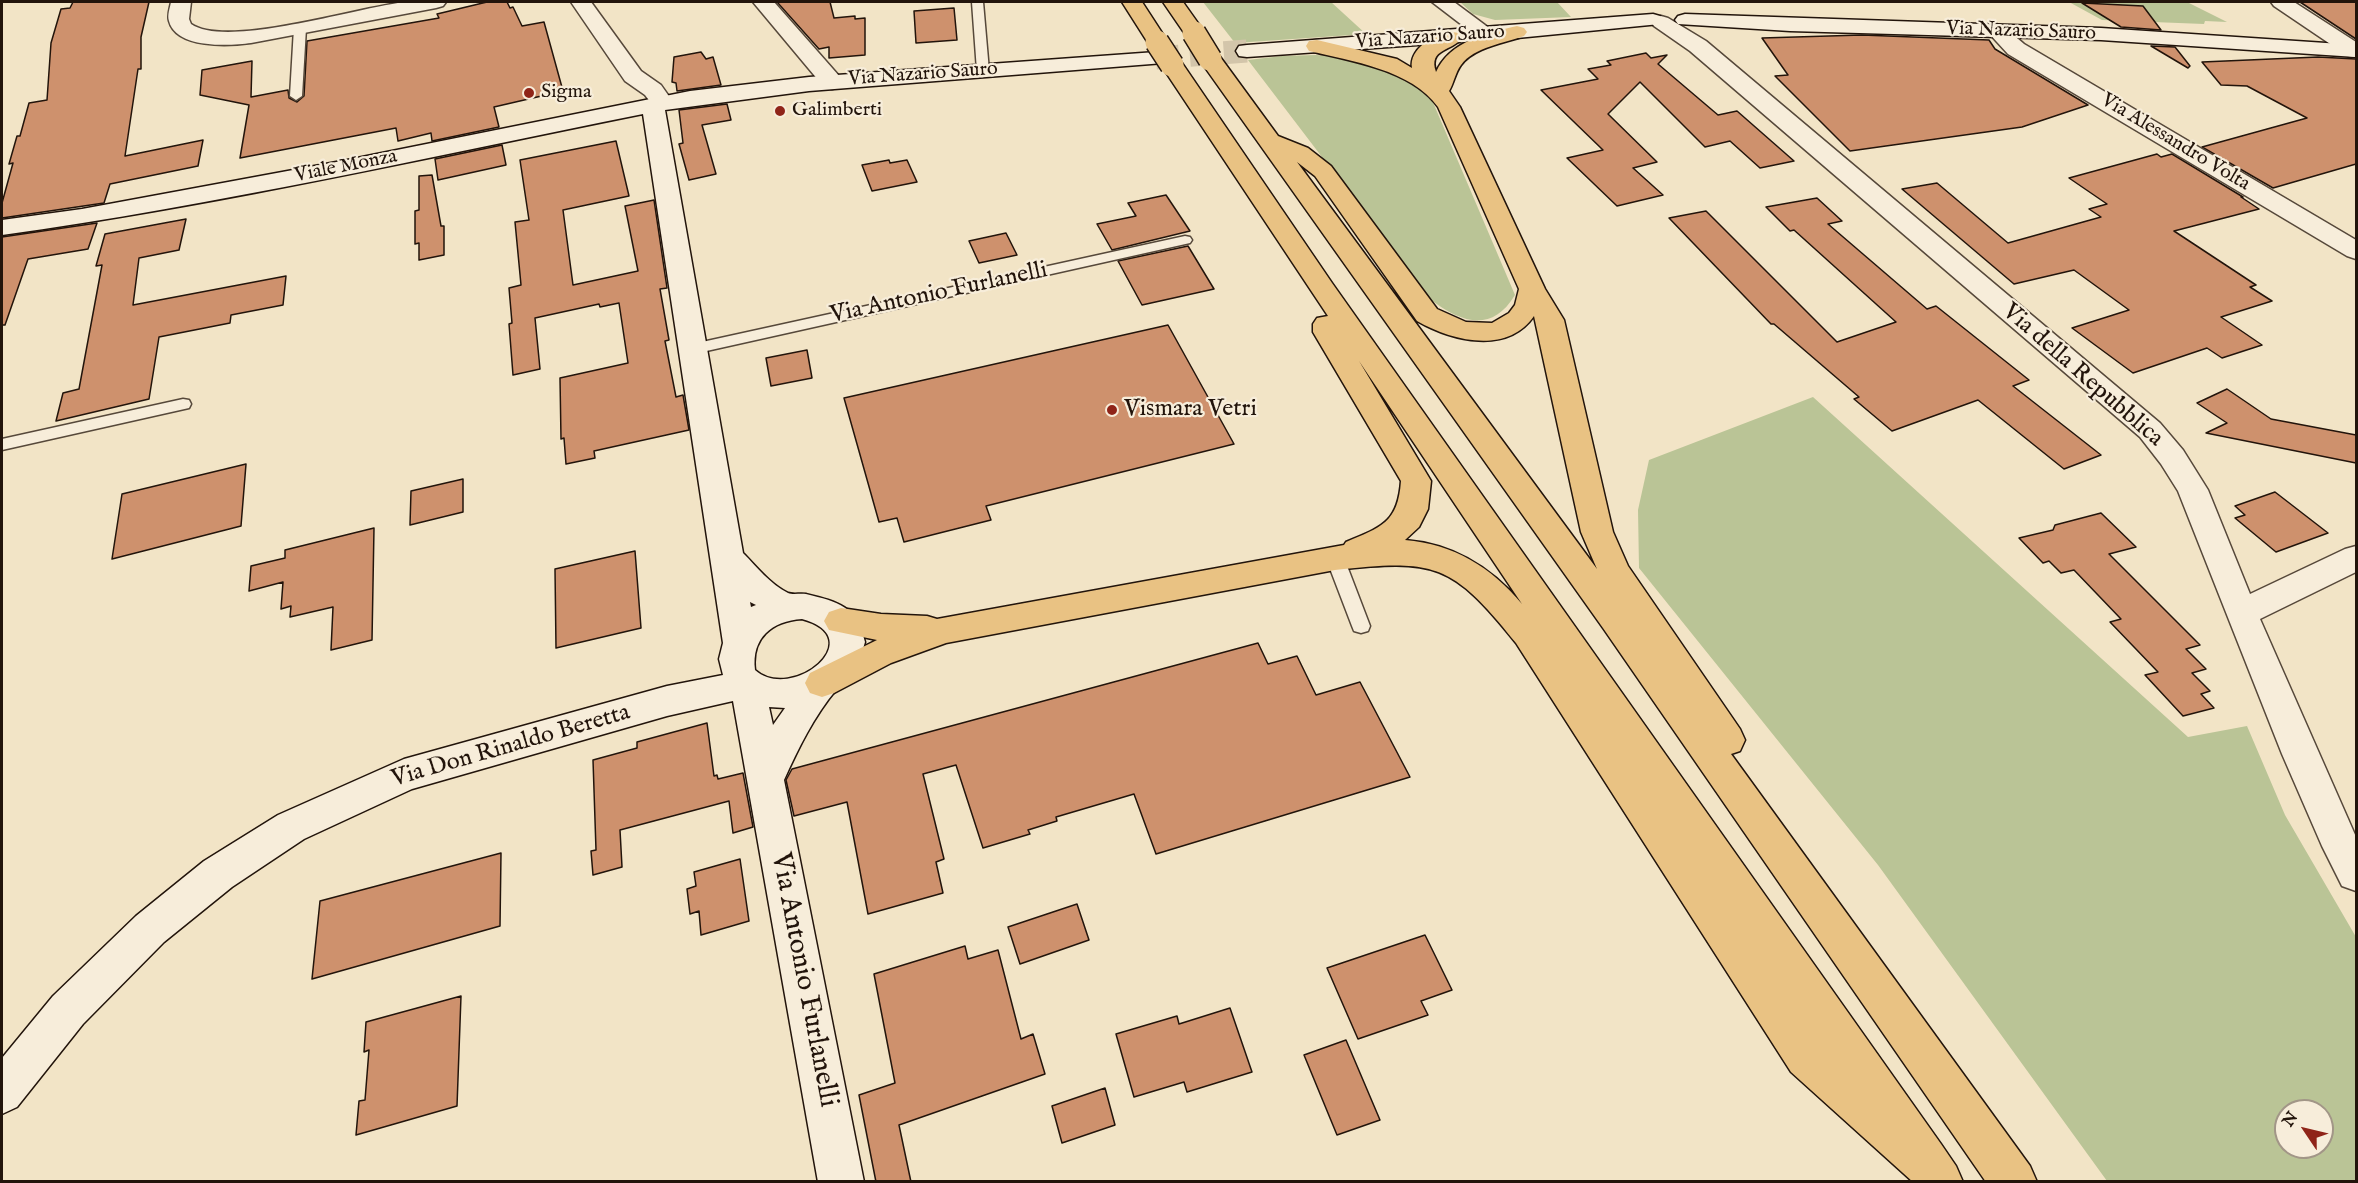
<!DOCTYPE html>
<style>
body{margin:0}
#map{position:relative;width:2358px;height:1183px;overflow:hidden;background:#f2e4c6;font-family:"IM FELL English",serif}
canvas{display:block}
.frame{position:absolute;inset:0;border:3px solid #22140b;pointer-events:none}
.north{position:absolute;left:2274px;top:1099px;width:60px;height:60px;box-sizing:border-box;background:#f7edda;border:2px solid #a29687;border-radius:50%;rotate:305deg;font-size:16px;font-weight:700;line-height:24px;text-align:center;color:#22140b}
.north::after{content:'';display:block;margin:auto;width:21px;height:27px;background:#8f2418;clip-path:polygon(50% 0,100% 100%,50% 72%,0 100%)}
</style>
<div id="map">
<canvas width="2358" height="1183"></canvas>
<div class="frame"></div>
<div class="north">N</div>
</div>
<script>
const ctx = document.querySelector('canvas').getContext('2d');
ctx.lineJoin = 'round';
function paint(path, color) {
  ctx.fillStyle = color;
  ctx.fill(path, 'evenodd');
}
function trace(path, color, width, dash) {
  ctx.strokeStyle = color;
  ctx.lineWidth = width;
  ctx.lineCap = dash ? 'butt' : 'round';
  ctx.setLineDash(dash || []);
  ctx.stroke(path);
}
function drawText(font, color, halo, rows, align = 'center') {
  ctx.font = font + ' "IM FELL English",serif';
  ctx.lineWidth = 4.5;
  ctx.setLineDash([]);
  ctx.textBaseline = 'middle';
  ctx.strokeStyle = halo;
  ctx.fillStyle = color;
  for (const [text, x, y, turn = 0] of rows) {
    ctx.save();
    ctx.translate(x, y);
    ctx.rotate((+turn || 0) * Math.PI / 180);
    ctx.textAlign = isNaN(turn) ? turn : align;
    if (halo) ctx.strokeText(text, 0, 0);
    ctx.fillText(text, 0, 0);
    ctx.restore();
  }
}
const green = new Path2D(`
 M1203,2h128l35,32 -131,9z
 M1460,2h97l14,15 -76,3 -22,-6z
 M2069,2h118l40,20 -22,-1 -1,3 -102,-4z
 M1316,55c44,4 82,14 116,45l83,195c-23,38 -53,28 -84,5l-183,-240 34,-4z
 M1813,397l375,340 59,-11 38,89 71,122v244h-249l-229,-316 -239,-297 -1,-58 11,-50zM2286,1111h36v36h-36z`);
const building = new Path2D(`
 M73,2h76l-8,35v32h-3l-13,87 78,-16 -5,26 -88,18 -6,19 -102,15v-15l11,-40 -4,1 8,-28h3l9,-33 18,-3 4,-57 10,-34 9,-1z
 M487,2h20l3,6 3,-1 9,19 22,-4 19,69 -69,16 5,20 -67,14 -1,-8 -33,8 -2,-13 -156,30 9,-53 -49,-10 2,-25 50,-9 -1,36 37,-7 1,8 8,4 7,-6 3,-55 132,-23 -2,-4z
 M777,2h53l4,16 21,-2v3l10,-1v37l-36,3v-11l-10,2z
 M2300,2h56v37z
 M2082,3l61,3 18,24 -40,-3z
 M954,8l3,32 -41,3 -2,-32z
 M1862,35l127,5 6,9 93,56 -66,22 -172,24 -75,-75 13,-1 -26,-37z
 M2151,46l24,1 15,19 -2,2z
 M701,52l5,7 7,-2 8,28 -44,6 -1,-8 -4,-1 2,-25z
 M1646,53l5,5 16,-3 -9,9 60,51 19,-4 57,50 -34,7 -30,-27 -25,6 -65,-65 -32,32 49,48 -24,6 30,27 -46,11 -50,-48 36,-8 -62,-60 57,-11 -10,-10 23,-4 -4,-4z
 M2318,57l38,2v105l-83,24 -71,-41 105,-29 -60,-32 -26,-1 -19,-23z
 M727,104l4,16 -29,5 14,49 -27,6 -10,-36 4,-1 -4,-33z
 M616,141l13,55 -66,14 10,75 65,-14 -13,-65 29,-6 13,88 -7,1 9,51 -4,1 11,56 7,-2 6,35 -95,21 1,7 -29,6 -2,-26 -3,1 -1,-61 68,-15 -9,-60 -19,4 -1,-3 -64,14 5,51 -27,6 -4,-51 3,-1 -3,-35 12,-3 -6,-63 14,-2 -9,-60z
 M502,145l4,20 -68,15 -3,-21z
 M2157,154l4,3 11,-3 71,43h-2l18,12 -85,22 82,54 -6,2 22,14 -51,16 41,28 -40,13 -15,-10 -74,25 -61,-45 57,-18 -55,-40 -60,14 -112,-95 35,-6 71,60 93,-26 -12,-8 18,-5 -38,-26z
 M889,160l1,3 17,-3 10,22 -45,9 -10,-26z
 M432,175l9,51h3v29l-25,5v-17l-4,1v-33l4,-1v-34z
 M1166,195l24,36 -78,19 -15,-26 39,-8 -8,-13z
 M1817,198l25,23 -14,3 99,85 9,-3 93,74 -16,6 88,69 -37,14 -86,-69 -86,31 -38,-32 5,-2 -85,-73h-3l-102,-106 37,-7 131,131 59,-20 -102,-92 -4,1 -24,-24z
 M186,219l-7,31 -40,8 -6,47 153,-29 -3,29 -52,10 -1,8 -71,14 -10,62 -93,22 7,-28 16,-4 23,-124 -6,1 9,-32z
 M97,223l-9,26 -60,10 -23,66h-3v-88z
 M1006,233l11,22 -38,8 -10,-22z
 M1188,246l26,43 -72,16 -24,-44z
 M1168,325l66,119 -248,62 5,14 -87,22 -7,-24 -18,4 -35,-124z
 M807,350l5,28 -41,8 -5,-28z
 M2227,389l44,30 85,16v28l-150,-30 21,-10 -30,-20z
 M246,464l-5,62 -129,33 10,-65z
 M463,479v33l-53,13 1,-34z
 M2275,492l53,41 -52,19 -41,-34 10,-3 -10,-9z
 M2101,513l35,34 -27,7 91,91 -14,4 20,20 -14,4 18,18 -9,3 13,14 -31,8 -38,-41 13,-3 -48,-50 11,-3 -47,-49 -13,3 -12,-12 -6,2 -24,-25 34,-8 2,-5z
 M374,528l-2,112 -41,10 2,-43 -43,10 1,-11 -10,3 2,-27 -34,9 2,-25 34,-8v-8z
 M635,551l6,77 -85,20 -1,-79z
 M1258,643l10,21 29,-8 19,39 44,-13 50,95 -254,77 -22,-60 -78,23 1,4 -29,9 2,4 -47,14 -27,-83 -33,9 21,85 -8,3 7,31 -75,21 -21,-112 -53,14 -8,-36 6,-11z
 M707,723l7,53 3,-1 1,4 25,-6 10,54 -20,6 -4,-32 -109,29 2,37 -29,8 -2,-24 5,-1 -3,-90 44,-12v-6z
 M501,853l-1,73 -188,53 8,-78z
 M740,859l9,62 -48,14 -2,-24 -9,3 -3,-25 9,-3 -2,-14z
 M1077,904l12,36 -69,24 -12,-37z
 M1425,935l27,55 -31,11 7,14 -70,24 -31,-71z
 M965,946l3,13 30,-9 23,89 12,-5 12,40 -146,51 12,57h-35l-17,-87 36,-12 -21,-109z
 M461,996l-4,110 -101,29 3,-34 6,-1 4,-50 -5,2 2,-30z
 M1230,1008l22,64 -65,20 -3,-10 -50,15 -18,-63 61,-18 2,8z
 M1346,1040l34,80 -43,15 -33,-80z
 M1105,1088l10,37 -53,18 -10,-37z`);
const secondaryTunnel = new Path2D(`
 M1156,58l91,-7`);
const lane = new Path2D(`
 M972,2h11l6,69 -6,4 -6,-4z
 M300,25l6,3 -4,68 -6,4 -6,-4 4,-68z
 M1185,236l5,1 2,3 -2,3 -497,111 -8,-5 8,-5z
 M183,399l6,1 2,4 -2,4 -187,42v-11z
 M1335,551l6,2 3,5 26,68 -2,5 -7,2 -7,-2 -2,-5 -26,-68 3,-5z`);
const street = new Path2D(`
 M171,2h20l-2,17 2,5c36,25 168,-17 214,-22 13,-2 29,-1 41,0l-3,4 -7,2 -185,35c-22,3 -75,6 -82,-22 -2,-6 1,-13 2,-19z
 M571,2h20l50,69 20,14 12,17 -3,5 -8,2 -8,-2 -9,-12 -20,-14z
 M753,2h21l66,75 3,5 -3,5 -8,2 -8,-2z
 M1432,2h22l43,32 -4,4 -7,2 -7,-2z
 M2271,2h23l62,40v15l-8,-1 -74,-50z
 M1661,16l7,2 38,23 454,382 23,27 25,40 42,104 95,-45 11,-3v26l-96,47 96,218v54l-14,-5 -20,-40 -40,-92 -104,-263 -17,-27 -21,-27 -450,-386 -36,-25 -3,-4 3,-4z
 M1996,24l7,2 21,18 332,196v19l-9,-3 -339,-202 -22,-24 3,-4z`);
const secondary = new Path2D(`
 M1653,14l7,2 3,4 -3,4 -143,14 -270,19 -8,-1 -3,-5 3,-5 8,-1z
 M1685,14l416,14 255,17v12l-255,-17 -311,-9 -112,-7 -3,-4 3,-4z
 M1156,52l8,1 3,5 -3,5 -355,28 -144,19 78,443c14,14 27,31 45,40 5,2 12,0 18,1 33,8 50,12 59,48 -7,26 -13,29 -29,48 -22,26 -38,59 -52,90l80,402h-46l-85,-481 -66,15 -255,73 -108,50 -72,48 -68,55 -81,82 -66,83 -15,7v-56l51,-62 83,-80 68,-55 74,-46 126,-56 263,-73 56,-11 -4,-16 4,-16 -80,-529c-213,43 -426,91 -641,121v-15l80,-11 265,-49 343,-69 119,-14zM750,602l6,3 -5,2zM802,619c70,19 -10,84 -47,51 -4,-32 17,-49 47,-51zM769,707l16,1 -12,17z`);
const highway = new Path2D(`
 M1122,2h20l26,40 -4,4 -7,2 -7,-2z
 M1163,2h20l22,31 -4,4 -7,2 -7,-2z
 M1517,26l7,2 3,4 -3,4c-19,7 -50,11 -63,29 -6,8 -7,18 -12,26l11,16 85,182 19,31 49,212 15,34 112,163 5,11 -5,11 -9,3 299,412 7,16h-51l-383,-554 -404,-569 3,-5 8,-1 8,1 60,82 30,12 23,18 106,143 29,13 26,1 17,-10 6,-8 4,-16 -81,-182c-26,-37 -87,-46 -129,-56l-3,-5 3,-5 8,-1 80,19 15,9c-4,-21 30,-40 47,-35l4,4c-11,15 -35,11 -27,35 14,-31 51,-39 81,-46zM1297,162l18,14 102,145c35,20 90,34 117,-5l47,216 16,37z
 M1172,58l8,2 152,223 609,861 15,22 7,16h-50l-122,-110 -275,-429c-64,-80 -81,-84 -181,-73l-389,73 -55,20 -57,30 -12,4 -12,-4 -5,-10 5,-10 67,-33 -48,-10 -5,-9 5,-9 12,-4 40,6 46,2 10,3 407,-74 2,-3c35,-15 52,-19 55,-61l-88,-149v-8l4,-6 11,-2 -167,-251 3,-5zM1359,361l163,243c-31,-37 -68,-60 -117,-64l14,-13 9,-18 3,-28z`);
const highwayBridge = new Path2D(`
 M1194,33l16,26
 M1157,42l15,23`);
const markers = [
 [529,93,6,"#8f2418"],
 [780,111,6,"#8f2418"],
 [1112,410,6,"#8f2418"]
];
const farStreetnames = [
 ["Via Nazario Sauro",2021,32,2],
 ["Via Nazario Sauro",1430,38,-4],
 ["Via Nazario Sauro",923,75,-4],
 ["Via Alessandro Volta",2175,143,31],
 ["Viale Monza",346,167,-11]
];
const farPoinames = [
 ["Sigma",541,93],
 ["Galimberti",792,111]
];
const streetNames = [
 ["Via Antonio Furlanelli",939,294,-12],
 ["Via della Repubblica",2082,376,41],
 ["Via Don Rinaldo Beretta",511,747,-16]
];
const poiNames = [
 ["Vismara Vetri",1124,410]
];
const nearStreetnames = [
 ["Via Antonio Furlanelli",803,980,79]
];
paint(green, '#bac496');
paint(building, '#ce916d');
trace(building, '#22140b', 1.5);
trace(secondaryTunnel, '#d3c5aa', 23, [23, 11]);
trace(lane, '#56483a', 3);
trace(street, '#56483a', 3);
trace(secondary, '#22140b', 3);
trace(highway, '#22140b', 3);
paint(lane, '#f7edda');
paint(street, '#f7edda');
paint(secondary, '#f7edda');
paint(highway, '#e9c283');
trace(highwayBridge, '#22140b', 26, []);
trace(highwayBridge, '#e9c283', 23);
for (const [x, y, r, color] of markers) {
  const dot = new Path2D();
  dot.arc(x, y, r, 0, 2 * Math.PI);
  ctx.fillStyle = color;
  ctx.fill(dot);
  trace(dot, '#f7edda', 2);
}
drawText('20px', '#22140b', '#f7edda', farStreetnames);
drawText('20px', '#22140b', '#f7edda', farPoinames, 'left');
drawText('24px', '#22140b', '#f7edda', streetNames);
drawText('24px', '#22140b', '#f7edda', poiNames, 'left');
drawText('28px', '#22140b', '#f7edda', nearStreetnames);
</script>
